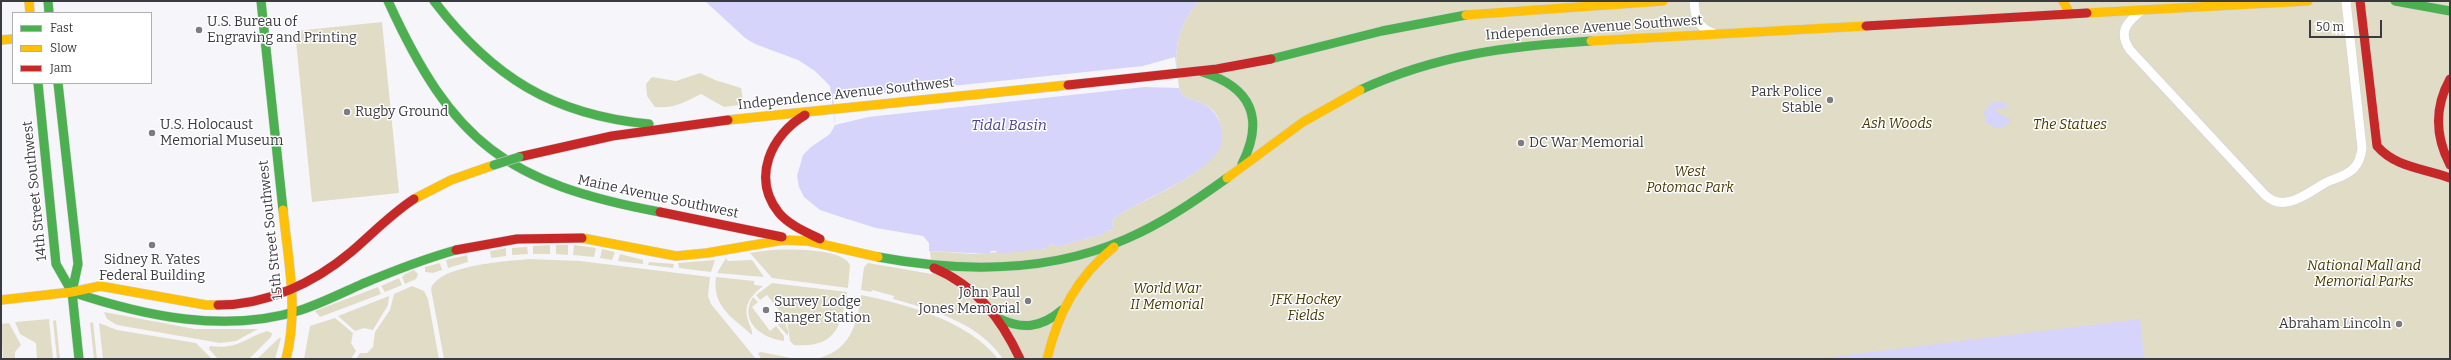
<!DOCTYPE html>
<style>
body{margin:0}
#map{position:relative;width:2451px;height:360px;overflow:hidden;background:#f6f6fa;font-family:Bitter,serif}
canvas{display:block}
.frame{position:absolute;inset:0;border:2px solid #3a3a41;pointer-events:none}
.legend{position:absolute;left:12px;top:12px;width:140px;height:72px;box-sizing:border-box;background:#fff;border:1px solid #b0b0b3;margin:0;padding:5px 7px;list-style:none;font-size:12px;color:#3a3a41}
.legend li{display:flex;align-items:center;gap:8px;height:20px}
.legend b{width:20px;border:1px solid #b0b0b3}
.scale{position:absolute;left:2309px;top:20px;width:73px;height:18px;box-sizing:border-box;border:2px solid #3a3a41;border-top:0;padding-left:5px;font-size:12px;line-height:14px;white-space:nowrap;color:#3a3a41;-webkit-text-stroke:3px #fff;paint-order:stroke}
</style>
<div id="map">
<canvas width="2451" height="360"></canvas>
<div class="frame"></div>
<ul class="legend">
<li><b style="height:5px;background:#4caf50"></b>Fast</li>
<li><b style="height:5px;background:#ffc107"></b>Slow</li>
<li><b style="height:5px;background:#c62828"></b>Jam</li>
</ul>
<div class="scale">50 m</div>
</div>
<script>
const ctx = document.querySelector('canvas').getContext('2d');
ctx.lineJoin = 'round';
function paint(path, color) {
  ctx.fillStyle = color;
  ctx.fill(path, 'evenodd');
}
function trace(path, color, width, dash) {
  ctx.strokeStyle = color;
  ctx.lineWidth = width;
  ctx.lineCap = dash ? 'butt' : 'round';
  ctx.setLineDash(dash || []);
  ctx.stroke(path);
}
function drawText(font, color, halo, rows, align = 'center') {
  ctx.font = font + ' Bitter,serif';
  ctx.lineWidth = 3;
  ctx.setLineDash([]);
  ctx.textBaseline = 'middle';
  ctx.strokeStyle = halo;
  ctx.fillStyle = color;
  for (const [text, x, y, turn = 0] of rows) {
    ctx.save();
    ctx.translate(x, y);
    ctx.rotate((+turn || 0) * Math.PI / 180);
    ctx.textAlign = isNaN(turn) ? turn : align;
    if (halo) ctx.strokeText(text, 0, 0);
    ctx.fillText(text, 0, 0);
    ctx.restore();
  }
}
const green = new Path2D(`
 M1199,1h1251v358h-1447c-24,-36 -70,-49 -110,-60l1,-3 -22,-6 -1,2 -10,-2 3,-23 4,-4 64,11 -2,-23 44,3 73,-6 1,-2 7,-2 1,3 47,-13 1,-3 10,-1 -2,-7c4,-17 98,-41 108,-81 4,-16 -1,-30 -16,-38 -7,-4 -17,-4 -22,-10 -5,-6 -4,-14 -5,-21 -3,-28 3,-51 22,-72z
 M382,22l17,171 -87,9 -17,-171z
 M700,73l15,7 26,8 2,12 -4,5 -15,2 -23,-13c-16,8 -27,15 -46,13l-8,-11 -1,-12 6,-7 24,4z
 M550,245v9h-17v-8z
 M556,245h12v10l-12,-1z
 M574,245l22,3 -2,9 -21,-2z
 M527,247l1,7 -16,1v-7z
 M506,248v8l-15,2 -1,-7z
 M602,249l13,3 -3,8 -12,-2z
 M771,250c17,-1 71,-2 79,15l-2,23 -76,-10 -22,-25z
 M620,254l23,6v4l-25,-3z
 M467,255l1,7 -20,6 -2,-8z
 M726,258l2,3 24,-1 12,17 -47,-4z
 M529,259l51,2 130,16 -2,19 3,8 45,55h-312l-13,-70c7,-24 77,-28 98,-30z
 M715,260l-4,12 -32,-4 -1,-5z
 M649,262l25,2 -1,4 -25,-3z
 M440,263l2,7 -9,3 -8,-1v-5z
 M414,270l4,4 -2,5 -11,5 -3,-7 3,-3z
 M716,277l38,4v4l9,1c-11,9 -20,18 -15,34 1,5 5,10 4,15 -20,-18 -40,-28 -36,-58z
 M399,278l3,7 -17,7 -4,-6z
 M772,283l75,9c-6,36 -12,56 -53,53l-4,-4 -3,-20 -20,-26 -7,5 -4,-5z
 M412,286l12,5 4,8 11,60h-83l4,-6h7l6,-6 2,-15 15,-22 4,-16z
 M378,287l3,7 -61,23 -5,-6z
 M861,295c45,9 108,26 137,64h-184c35,-6 43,-33 47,-64z
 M389,296l-1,9 -15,25 -9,-2 -9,3 -17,-15z
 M753,297l5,5 -6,5 18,24 6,-5 8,10v5c-22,-3 -46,-19 -31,-44z
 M104,312l91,17h63l-22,12 -16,2 -103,-18 -10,-6z
 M335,318l18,15 -2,10 5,8 -5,8h-47l6,-33z
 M49,319l4,40h-16l-1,-16 -16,-9 -5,-12z
 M56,320l4,39h-3l-4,-38z
 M784,320l4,11v5l-10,-11z
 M93,322l4,37h-3l-4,-36z
 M9,323l12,22 -6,7v7h-12l-2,-35z
 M99,323l18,7 79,13 16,16h-109z
 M267,331l5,2 -1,4 -22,22h-31l-9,-10 1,-3c27,4 35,-8 57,-15z
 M279,338h2l-6,21h-18z
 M761,352l35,7h-35l-3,-6z`);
const water = new Path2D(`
 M705,1h494c-19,21 -25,44 -22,72 1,7 0,15 5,21 5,6 15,6 22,10 13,7 21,24 18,38 -9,37 -107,65 -110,81l2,7 -9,1 -1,3 -48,13 -2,-3 -6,2v2l-50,6 -2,-3h-5l-2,3 -60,-3v-8l-6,-7 -47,-8 -32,-10 -24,-8 -16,-13 -5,-10 -2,-11 6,-21 8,-8 19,-13 5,-9 -5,-39 -15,-15 -17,-11 -43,-16 -10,-6z
 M2000,101l10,6 -17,3 18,10 -7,7 -8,1 -10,-5 -2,-11 7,-9z
 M2140,319l4,40h-330z`);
const pier = new Path2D(`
 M1175,57l4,31 -34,-1 -277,30 -33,8 -2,-31 33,1 277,-29z`);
const street = new Path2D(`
 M1694,1c1,16 3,26 19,32
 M2141,11c-15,12 -23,21 -11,39l135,145c20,19 43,-3 62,-13 9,-4 20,-6 27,-14 5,-5 7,-12 8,-20l-16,-147`);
const fast = new Path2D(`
 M48,1l1,12
 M261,1l22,209
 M388,1c65,143 119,182 272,211
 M434,1c58,76 119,114 215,123
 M2395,1l55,10
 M1271,59l111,-28 84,-16
 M1202,72c49,15 63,46 40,92
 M38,83l18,181 16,28
 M58,83l20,181 -6,28 7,67
 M1360,90c76,-35 148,-44 231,-49
 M878,257c81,15 171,16 248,-18 37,-16 69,-38 101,-61
 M72,292c72,24 154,42 229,18 21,-7 41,-17 61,-26 31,-13 62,-25 94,-34
 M998,318c24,12 43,10 64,-8`);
const slow = new Path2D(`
 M29,1l1,12
 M2063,1l7,13
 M2087,13l221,-12
 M1466,15l197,-14
 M1,40l12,-1
 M1591,41l275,-15
 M728,120l340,-35
 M1227,178l76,-56 57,-32
 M414,199l37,-19 43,-15
 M283,210c5,49 16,100 3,149
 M582,238l94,18 31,-3 76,-13 25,1 70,16
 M1,300l71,-8 28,-6 106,19h12
 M1047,359c11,-46 30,-82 67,-112`);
const jam = new Path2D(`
 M2360,1l17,145c19,22 47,22 73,32
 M1866,26l221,-13
 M2450,79c-16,29 -15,57 0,86
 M1068,85l149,-16 54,-10
 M805,115c-34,20 -54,63 -26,98 10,12 27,19 41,26
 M519,157l93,-21 116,-16
 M660,212l122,25
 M456,250l61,-11 65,-1
 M934,268c42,18 67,50 86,91
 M218,305c49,0 96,-22 133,-53 21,-18 40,-38 63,-53`);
const fastBridge = new Path2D(`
 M494,165l25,-8`);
const markers = [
 [199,30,4,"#7c7c82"],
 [1830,100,4,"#7c7c82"],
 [347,112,4,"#7c7c82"],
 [152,133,4,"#7c7c82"],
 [1521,143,4,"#7c7c82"],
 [152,245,4,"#7c7c82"],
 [1028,301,4,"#7c7c82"],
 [766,310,4,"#7c7c82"],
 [2399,324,4,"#7c7c82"]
];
const poiNames = [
 ["U.S. Bureau of",207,22],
 ["Engraving and Printing",207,38],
 ["Park Police",1822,92,"right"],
 ["Stable",1822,108,"right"],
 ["Rugby Ground",355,112],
 ["U.S. Holocaust",160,125],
 ["Memorial Museum",160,141],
 ["DC War Memorial",1529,143],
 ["Sidney R. Yates",152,260,"center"],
 ["Federal Building",152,276,"center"],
 ["John Paul",1020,293,"right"],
 ["Jones Memorial",1020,309,"right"],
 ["Survey Lodge",774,302],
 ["Ranger Station",774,318],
 ["Abraham Lincoln",2391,324,"right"]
];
const streetNames = [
 ["Independence Avenue Southwest",1594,28,-4],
 ["Independence Avenue Southwest",846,94,-6],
 ["14th Street Southwest",35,191,-96],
 ["Maine Avenue Southwest",658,197,12],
 ["15th Street Southwest",271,230,-96]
];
const parkNames = [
 ["Ash Woods",1897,124],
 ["The Statues",2070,125],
 ["West",1690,172],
 ["Potomac Park",1690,188],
 ["National Mall and",2364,266],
 ["Memorial Parks",2364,282],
 ["World War",1167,289],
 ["II Memorial",1167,305],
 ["JFK Hockey",1306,300],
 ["Fields",1306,316]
];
const waterNames = [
 ["Tidal Basin",1009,126]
];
paint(green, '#e1dcc6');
paint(water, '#d6d4fa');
paint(pier, '#f6f6fa');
trace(street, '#d1d1d6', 10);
trace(fast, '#d1d1d6', 10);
trace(slow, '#d1d1d6', 10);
trace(jam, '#d1d1d6', 10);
trace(street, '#fefefe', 9);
trace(fast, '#4caf50', 9);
trace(slow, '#ffc107', 9);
trace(jam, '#c62828', 9);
trace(fastBridge, '#d1d1d6', 10, []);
trace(fastBridge, '#4caf50', 9);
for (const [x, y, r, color] of markers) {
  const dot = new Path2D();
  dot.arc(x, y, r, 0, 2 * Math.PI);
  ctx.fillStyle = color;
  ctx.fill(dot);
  trace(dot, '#fff', 1.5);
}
drawText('14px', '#3a3a41', '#fff', poiNames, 'left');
drawText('14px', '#3a3a41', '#fff', streetNames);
drawText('italic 14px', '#443900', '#fff', parkNames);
drawText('italic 15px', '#4f428f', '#fff', waterNames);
</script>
